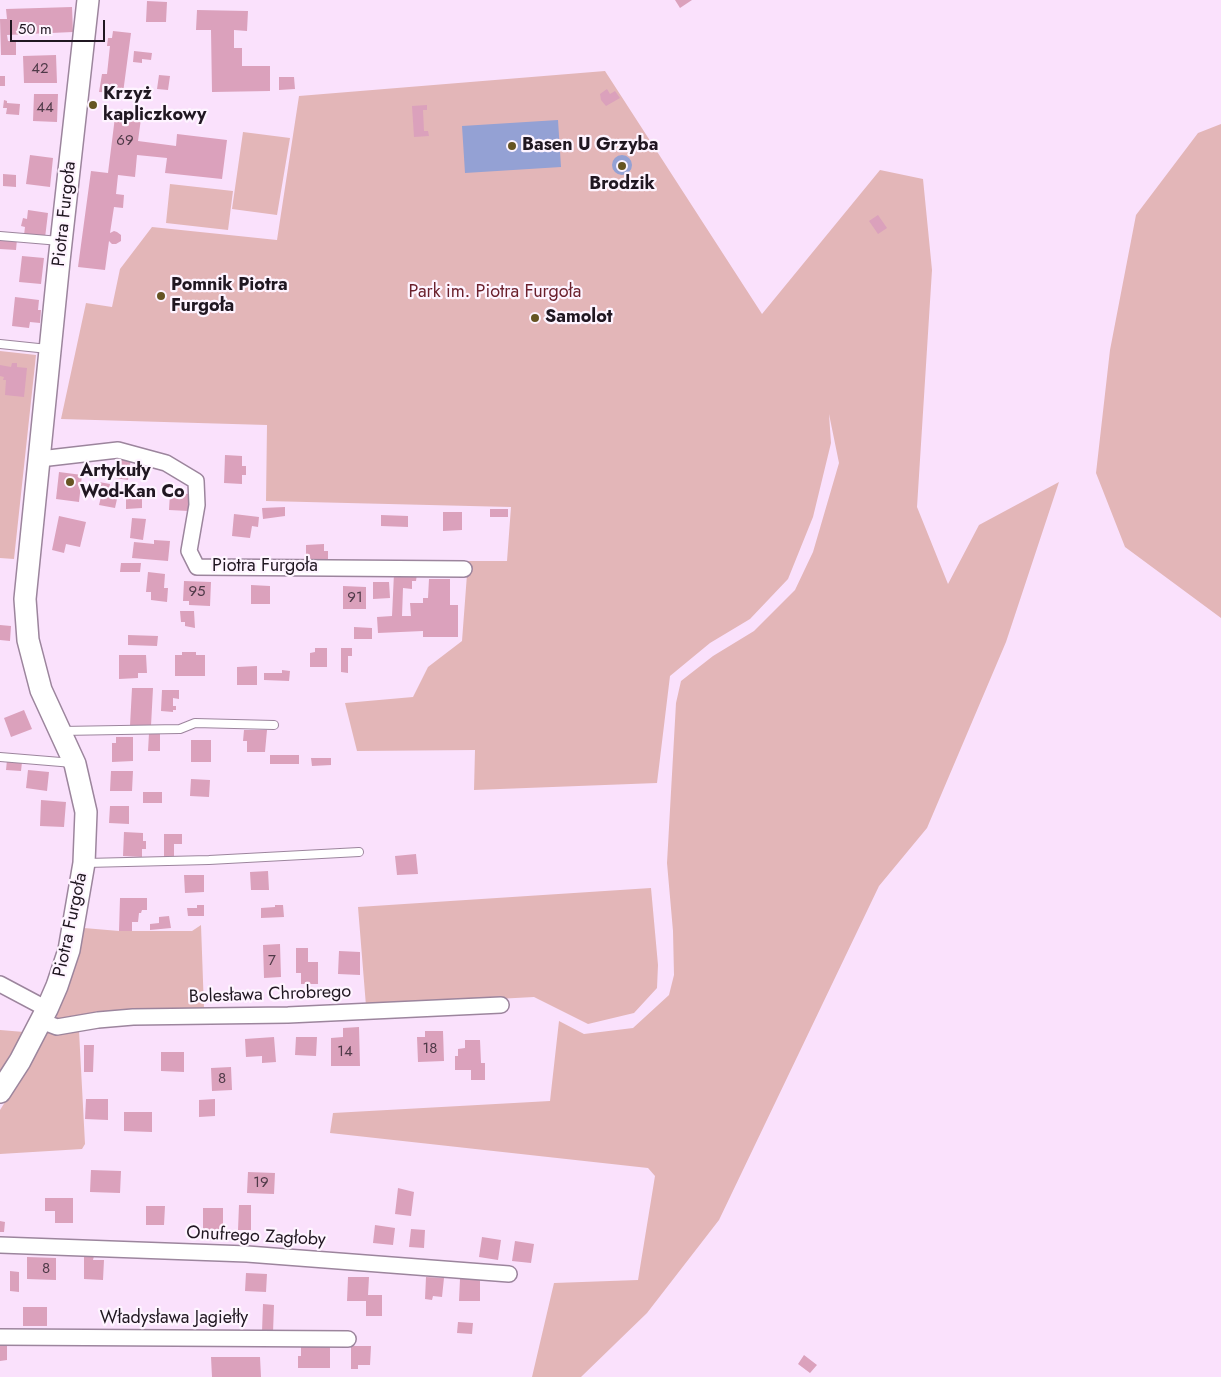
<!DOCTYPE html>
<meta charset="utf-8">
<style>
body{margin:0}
#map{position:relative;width:1221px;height:1377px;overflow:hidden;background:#fae1fc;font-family:Jost,sans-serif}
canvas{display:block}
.scale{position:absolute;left:10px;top:20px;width:95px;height:22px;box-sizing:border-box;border:2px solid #201721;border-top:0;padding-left:6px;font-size:15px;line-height:18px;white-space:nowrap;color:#201721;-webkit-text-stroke:4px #fef4ff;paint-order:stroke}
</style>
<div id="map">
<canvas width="1221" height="1377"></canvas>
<div class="scale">50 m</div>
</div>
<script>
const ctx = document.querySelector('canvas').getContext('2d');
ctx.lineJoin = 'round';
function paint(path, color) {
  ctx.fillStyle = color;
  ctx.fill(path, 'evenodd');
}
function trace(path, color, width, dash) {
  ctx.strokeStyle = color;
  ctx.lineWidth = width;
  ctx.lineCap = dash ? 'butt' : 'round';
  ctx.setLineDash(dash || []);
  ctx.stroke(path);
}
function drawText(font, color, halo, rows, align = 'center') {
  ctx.font = font + ' Jost,sans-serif';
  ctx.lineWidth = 4.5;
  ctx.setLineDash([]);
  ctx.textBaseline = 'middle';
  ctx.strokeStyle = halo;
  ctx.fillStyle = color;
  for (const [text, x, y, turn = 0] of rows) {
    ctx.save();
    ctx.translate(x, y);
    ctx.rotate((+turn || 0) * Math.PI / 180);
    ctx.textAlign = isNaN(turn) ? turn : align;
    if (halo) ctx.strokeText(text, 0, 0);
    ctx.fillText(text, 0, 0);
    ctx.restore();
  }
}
const green = new Path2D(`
 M605,71l157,243 118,-144 43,9 9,91 -15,237 31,77 31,-59 80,-43 -53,160 -79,186 -48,58 -160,334 -72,93 -66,64h-49l22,-94 84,-3 17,-104 -7,-8 -318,-35 3,-20 217,-12 9,-80 25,13 49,-6 36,-33 5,-20 -1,-44 -6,-68 9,-160 5,-22 32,-25 41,-25 41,-41 18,-38 26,-89 -10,-49 2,29 -18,74 -25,62 -38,40 -40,24 -40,33 -13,107 -183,7 1,-40 -118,1 -12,-48 68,-6 15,-30 34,-26 6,-80h39l4,-54 -245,-6 1,-76 -206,-6 25,-116 26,4 8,-38 32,-42 125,13 22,-144z
 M1221,124v494l-96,-71 -29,-74 14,-123 26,-135 62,-82z
 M243,132l47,6 -13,77 -45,-6z
 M170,184l63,7 -5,39 -62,-7z
 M0,351l36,4 -22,204 -14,-1z
 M651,888l7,77 -1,23 -23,25 -46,11 -54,-27 -168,9 -8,-99z
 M201,925l3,84 -147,10 -1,-5 28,-86 35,3h73z
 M0,1030l24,2 -24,40z
 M79,1031l6,113 -3,5 -82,5v-44l30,-48 16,-30z`);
const water = new Path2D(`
 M558,120l3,47 -96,6 -3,-47z
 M612 165a10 10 0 1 1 20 0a10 10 0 1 1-20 0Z`);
const building = new Path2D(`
 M675,0h17l-12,8z
 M147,1l20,1 -1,20h-20z
 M72,7l1,25 -66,3 1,6h8v14h-15l-1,-36h7l-1,-10z
 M197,10l51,1 -1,20 -13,-1v18h8v18h28v25l-58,1 -1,-62h-15z
 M113,31l18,2 -8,60 -24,-1 3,-18h5l3,-28h-3l1,-8h4z
 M134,51l18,2 -1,7 -9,-1v4l-9,-1z
 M56,55l1,28h-33l-1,-27z
 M159,75l11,1 -2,14 -11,-1z
 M0,76h5v10h-5z
 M279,77h15l1,12 -16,1z
 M607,89l3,5 5,-3 5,7 -14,8 -5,-6 -1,-6z
 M34,94h24l-1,28 -24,-1z
 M4,100l3,1v2l13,1 -1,11 -13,-1 1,-6h-4z
 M427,105v5h-4l1,21h4l1,5 -15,1 -2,-31z
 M116,109l26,2 -4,30 38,5 1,-12 50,6 -5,39 -57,-6 2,-15 -30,-3 -2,22 -17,-2 -2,19 8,1 -1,13 -9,-1 -4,26 4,-2 3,1 4,3v6l-5,3h-4l-3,-3 -4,29 -27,-3 13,-96 17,2z
 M30,155l23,3 -3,29 -24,-3z
 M3,174l13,1v12l-13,-1z
 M28,210l20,3 -3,25 -21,-3 1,-8 -4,-1 2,-8 4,1z
 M878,215l9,13 -9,6 -9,-13z
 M0,238l17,1 -1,11 -16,-1z
 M22,256l22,2 -3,26 -22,-2z
 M15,297l24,3 -1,10h3l-1,13 -10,-1 -1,6 -17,-2z
 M12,363h5v4l10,1 -3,29 -19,-2 1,-15h-3l1,-3 -4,-1v-11l11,2z
 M225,455l17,1v10h4v9h-4v9l-18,-1z
 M120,457l11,1 -3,22 -13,-2z
 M59,472l23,3 -3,27 -23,-3z
 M99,482l11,2 -1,5 10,1 -4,18 -16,-3 2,-8 -5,-1z
 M170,493l20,1 -1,17 -20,-1z
 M126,499h16v9l-16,1z
 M285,507v9l-22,3 -1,-11z
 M490,509h18v8h-18z
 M443,512h19v18l-19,1z
 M234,514l25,3 -1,10 -6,-1 -2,12 -18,-2z
 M381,515l27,1v11l-27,-1z
 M59,516l27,6 -6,25 -14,-3 -2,9 -12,-3z
 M132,518l14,1 -3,21 -13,-2z
 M154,540l16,1 -2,20 -36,-3 2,-16 20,2z
 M324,544v7h4v11l-22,1v-18z
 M121,563h20l-1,9h-20z
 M148,572l17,2 -1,14h4l-1,14 -16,-2v-8h-5z
 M394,573l23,1 -1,7h-4v8l-9,-1 -1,28h9l-1,-13h13v-5h5l1,-19h21v26h8v32h-35v-6l-45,2 -1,-16 15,-1z
 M184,581l27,1 -1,24 -21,-1v-4h-6z
 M373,582h16l1,16 -17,1z
 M251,585l19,1v18h-19z
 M343,586l23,1v22h-23z
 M180,611h14l1,17 -10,-2v-4h-4z
 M0,625l11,1 -1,15 -10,-1z
 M354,627l18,1v11h-18z
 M128,635l30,1 -1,10 -29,-1z
 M315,648h12v19h-17v-14l5,-1z
 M341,648h11v8h-4v17l-7,-1z
 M182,652h14v3h9v21h-30v-21h7z
 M119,655h27l1,18h-9v5l-19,1z
 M257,666v19h-20v-18z
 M282,670l8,1 -1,10 -25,-1v-7h18z
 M132,688h21l-2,38h-21z
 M162,690h17v9l-6,-1v8h3v4h-3v2l-12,-1z
 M24,710l8,19 -21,8 -7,-19z
 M244,730h23l-2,22h-18v-11h-4z
 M149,733h11v18h-12z
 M116,737h17v24l-21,1v-19h4z
 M191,740h20v22h-20z
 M270,755h29v9h-29z
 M311,758h20v7l-19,1z
 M7,760l15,2 -1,9 -15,-1z
 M28,770l21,2 -2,19 -21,-3z
 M111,771h22l-1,20h-22z
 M191,779l19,1 -1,17 -19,-1z
 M143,792h19v11h-19z
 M41,800l25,2 -2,25 -24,-1z
 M110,806h19v18l-20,-1z
 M124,832l19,1v8h3v8h-4v8l-19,-1z
 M164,834h18v10h-8v13h-10z
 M416,854l2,20 -21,1 -2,-19z
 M268,871l1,19h-18l-1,-18z
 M184,875h20v17l-19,1z
 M120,898h27v12h-5l-1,3h-2l-1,9h-6v9h-13z
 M197,905h7v11h-16l-1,-8h10z
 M275,905h8l1,12 -23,1v-10l14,-1z
 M169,916l2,12 -21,2v-6l9,-1v-6z
 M280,944l1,33 -17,1 -1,-33z
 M296,948h12v14h10v22h-17v-11h-5z
 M339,951l21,1v23l-22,-1z
 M359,1027l1,39h-29v-28l12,-1v-9z
 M425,1031h18l1,30 -26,1 -1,-25h8z
 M274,1037l2,25 -14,1v-7l-16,1 -1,-18z
 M296,1037h21l-1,19 -21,-1z
 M465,1040h15l1,23h4v17h-14v-10h-16v-14h3v-7l7,-1z
 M84,1045h10l-1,27h-9z
 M161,1052h23v20l-23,-1z
 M231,1067l1,23 -20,1 -1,-23z
 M86,1099h22v21l-23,-1z
 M215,1099v17l-16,1v-17z
 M124,1112h28v20l-28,-1z
 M91,1170l30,1 -1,22 -30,-1z
 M248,1172l27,1 -1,21 -27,-1z
 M398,1188l16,4 -3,24 -16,-2z
 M45,1198h28v25h-18v-12h-10z
 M239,1205h12v25h-13z
 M146,1206h19l-1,19h-18z
 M203,1208h20v23h-20z
 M0,1221l5,1 -1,10h-4z
 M375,1225l20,3 -2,17 -20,-2z
 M411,1229l14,1 -1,18 -15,-1z
 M482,1237l19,3 -3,20 -19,-3z
 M515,1241l19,3 -3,19 -19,-2z
 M84,1256h10l-1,4h11l-1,20 -19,-1z
 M27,1257l29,1v22l-29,-1z
 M10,1271l9,1v20l-9,-1z
 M246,1273l21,1 -1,18 -21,-1z
 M348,1277h21l-1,18h14v21h-16v-15h-19z
 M426,1277l18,1 -2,19 -9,-1 -1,4 -7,-1z
 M460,1279h20v22h-21z
 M263,1304l11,1 -1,28 -11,-1z
 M23,1307h24v19h-24z
 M458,1322l15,1 -1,11 -15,-1z
 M0,1343h7v17l-7,1z
 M351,1346h20l-1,19h-12v4h-7z
 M301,1347h29v21h-32v-12h3z
 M804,1355l13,10 -7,8 -12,-9z
 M211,1357h49l1,20h-49z`);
const lane = new Path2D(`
 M0,236l60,5
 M0,344l48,5
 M61,731l119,-2 15,-6 79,2
 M0,757l73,6
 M86,863l123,-3 150,-8`);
const street = new Path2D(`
 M40,459l78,-9 48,13 30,18 1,24 -8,46 8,16 267,2
 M0,984l47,25
 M41,1021l16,6 41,-7 35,-3 155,-2 213,-10
 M0,1245l247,9 262,20
 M0,1337l348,2`);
const secondary = new Path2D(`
 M0,1092l20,-31 27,-52 10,-23 12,-36 15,-87 2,-51 -11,-48 -34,-74 -13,-50 -3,-41 34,-338 29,-261`);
const markers = [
 [93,105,5,"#655422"],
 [512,146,5,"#655422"],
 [622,166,5,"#655422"],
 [161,296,5,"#655422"],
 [535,318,5,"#655422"],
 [70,482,5,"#655422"]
];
const numberNames = [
 ["42",40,69],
 ["44",45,108],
 ["69",125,141],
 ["95",197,592],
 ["91",355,598],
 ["7",272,961],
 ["18",430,1049],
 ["14",345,1052],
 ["8",222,1079],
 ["19",261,1183],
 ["8",46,1269]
];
const poiNames = [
 ["Krzyż",103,95],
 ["kapliczkowy",103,116],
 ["Basen U Grzyba",522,146],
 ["Brodzik",622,185,"center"],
 ["Pomnik Piotra",171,286],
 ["Furgoła",171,307],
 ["Samolot",545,318],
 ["Artykuły",80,472],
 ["Wod-Kan Co",80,493]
];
const streetNames = [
 ["Piotra Furgoła",65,214,-84],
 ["Piotra Furgoła",265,567],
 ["Piotra Furgoła",71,925,-78],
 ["Bolesława Chrobrego",270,995,-2],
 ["Onufrego Zagłoby",256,1237,3],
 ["Władysława Jagiełły",174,1319]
];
const parkNames = [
 ["Park im. Piotra Furgoła",495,293]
];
paint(green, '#e3b6b8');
paint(water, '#94a1d4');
paint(building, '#dba1bc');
trace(lane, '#9c859d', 10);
trace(street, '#9c859d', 18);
trace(secondary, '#9c859d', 24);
trace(lane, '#fff', 8);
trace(street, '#fff', 15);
trace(secondary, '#fff', 21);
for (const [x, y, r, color] of markers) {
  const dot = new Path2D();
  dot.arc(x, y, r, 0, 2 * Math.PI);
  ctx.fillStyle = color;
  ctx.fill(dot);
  trace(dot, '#fef4ff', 2);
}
drawText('15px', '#4f3a48', null, numberNames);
drawText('bold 18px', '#201721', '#fef4ff', poiNames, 'left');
drawText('18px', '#201721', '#fef4ff', streetNames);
drawText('18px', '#6a1f2b', '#fef4ff', parkNames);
</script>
